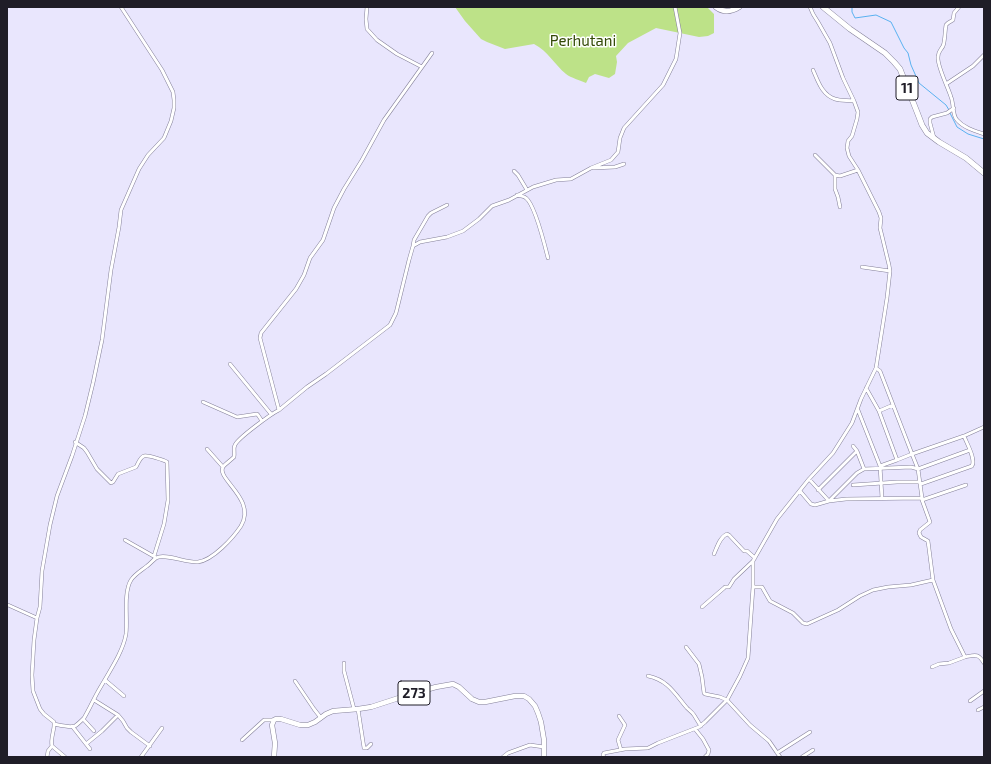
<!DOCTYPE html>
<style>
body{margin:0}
#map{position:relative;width:991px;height:764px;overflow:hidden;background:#e9e6fd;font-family:"Exo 2",sans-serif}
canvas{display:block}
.frame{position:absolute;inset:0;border:8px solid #1f1d27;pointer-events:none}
</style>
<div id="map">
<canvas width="991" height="764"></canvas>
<div class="frame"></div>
</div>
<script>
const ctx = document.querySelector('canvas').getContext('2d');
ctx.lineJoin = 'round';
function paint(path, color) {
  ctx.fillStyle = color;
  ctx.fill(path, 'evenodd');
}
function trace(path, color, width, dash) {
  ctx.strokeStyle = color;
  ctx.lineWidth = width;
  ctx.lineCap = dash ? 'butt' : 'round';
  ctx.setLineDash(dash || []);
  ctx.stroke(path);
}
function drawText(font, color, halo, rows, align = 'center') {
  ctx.font = font + ' "Exo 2",sans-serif';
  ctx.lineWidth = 3;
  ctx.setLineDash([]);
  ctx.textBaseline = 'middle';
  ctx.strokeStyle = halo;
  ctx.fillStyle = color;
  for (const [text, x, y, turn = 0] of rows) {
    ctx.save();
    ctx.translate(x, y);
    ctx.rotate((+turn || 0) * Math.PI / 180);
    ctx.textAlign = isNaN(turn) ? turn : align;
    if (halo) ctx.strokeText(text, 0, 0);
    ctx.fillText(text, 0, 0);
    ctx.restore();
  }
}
const green = new Path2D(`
 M455,7h252l7,7v19l-6,3 -9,1 -43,-9 -28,15 -12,13 1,6 -2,12 -6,4 -14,-4 -6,3 -3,6c-6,-3 -15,-5 -20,-9 -12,-10 -18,-23 -32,-30l-29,5 -18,-7 -6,-3 -16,-18z`);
const stream = new Path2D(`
 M852,7v5l3,6 21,-3 15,7 13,26 4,5 3,12 8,18 27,22 3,5
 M950,113l7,14 11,7 16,5`);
const minor = new Path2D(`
 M959,7l-5,6 -1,7 -5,3 -2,2c-1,5 -1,17 -3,21 -2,4 -5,5 -5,11 -1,9 10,30 13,40 3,7 1,18 6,23 7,8 18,11 27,14
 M422,67l10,-14
 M813,70c5,11 9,25 22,29 6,2 13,1 19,2
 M946,84l27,-18 11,-11
 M934,138l-4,-15v-4l2,-2 15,-4 7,-5
 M815,155l20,20 5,1 18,-6
 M593,168l22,-1 9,-3
 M514,171l4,4 9,15
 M835,175v14l3,8 2,10
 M517,195c3,1 7,1 9,3 9,7 19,48 22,60
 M413,246l1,-6 14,-24 3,-3 16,-8
 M862,267l28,4
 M230,364l41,50
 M866,388l13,23 18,49 15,-6 -32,-83 -4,-3
 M203,402l34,15 20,-3 1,1 4,6
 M279,410l28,-23 19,-13 64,-49 6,-12 13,-53 4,-14 7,-4 27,-5 16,-6 16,-12 13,-13 17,-6 24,-13 23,-7 15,-1 20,-11 20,-8 7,-8 2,-14 4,-10 39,-43 13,-26 4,-26 -5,-26
 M858,410l22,56 2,32
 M879,411l14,-6
 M964,436l20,-9
 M75,442l9,6 3,4 10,17 14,14 2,-1 5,-8 18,-7c2,-3 4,-10 8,-11 4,-1 20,4 23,6l1,38 -4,24 -10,32
 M207,449l16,18
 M880,466l17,-6
 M864,469l47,-2 7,2 4,29
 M809,479l20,22 28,-28 7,-4 -7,-18 -4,-5
 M921,484l51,-18c4,-7 -5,-22 -8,-30l-52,18 6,15 52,-19
 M853,485l44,-3h23
 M818,490l39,-39
 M800,491l11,13 4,1 14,-4 17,-2 76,-1v2l44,-15
 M922,500l8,22 -10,8 -1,3 2,4 7,4 5,39 18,49 14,28c10,-2 13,-4 19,6
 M125,540l30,17
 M714,554c3,-7 6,-17 13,-20l2,1 15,16h3l8,7
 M753,587h9l8,14 23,12 10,10 4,1 31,-14 22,-14 13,-6 15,-3 23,-2 22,-5
 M8,605l29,13
 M702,607l22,-19 1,-1h4l5,-8 19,-18
 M686,647l13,17 3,13 2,16 1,1 15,3 7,3 23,25 19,16 11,16
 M344,663v8l10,38
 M932,667l7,-3 10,-1 16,-6
 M648,676c20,4 27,18 39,32 2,2 5,4 7,7 2,3 4,7 7,11
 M105,680l19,16
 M295,681l19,28 7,9
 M94,700l24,15 5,6 4,7 4,4 19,14
 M970,701l14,-10
 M358,709l6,39h3l4,-4
 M978,710l6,-3
 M619,716l6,9 -7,15 3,10
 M83,719l11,12
 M54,724c5,1 17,4 21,2 3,-2 7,-6 9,-8 6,-10 10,-20 16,-30 9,-16 23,-36 26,-54 2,-15 -3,-41 5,-54 4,-6 11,-10 16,-14 3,-2 6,-6 9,-8 9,-5 30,5 42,4 15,-2 35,-24 43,-36 16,-27 -25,-47 -18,-59 2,-3 8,-7 11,-10 1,-4 -1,-9 1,-12 3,-7 36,-31 44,-35l-19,-72 1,-5 35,-44 8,-14 6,-17 13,-18 11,-32 10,-19 18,-29 22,-40 38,-53 -25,-13 -20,-14 -10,-11 -1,-10 1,-12
 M72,726l18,23
 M695,729l8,10 6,11 -1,4 -3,3
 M242,740l22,-20h10
 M86,744l16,-13 16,-16
 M777,753l33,-21
 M47,757l1,-6 4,-5
 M65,757l-13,-11c-2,-8 3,-16 2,-24l-10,-8 -4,-5 -7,-18 -1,-16 2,-35 3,-22 3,-11 2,-36 8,-46 7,-29 15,-40 13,-40 8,-33 9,-43 9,-70 8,-43 2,-17 18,-41 9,-14 16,-17 7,-17 3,-13v-8l-1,-8 -11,-22 -41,-63
 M141,757l21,-29
 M503,757l5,-4 22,-8 14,2
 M604,757l-1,-2 1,-2 21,-4 23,-1 10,-5 41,-16 6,-5 22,-22 13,-24 8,-18 5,-71v-26l24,-42 32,-40 24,-26 19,-30 9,-24 15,-31 11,-70 3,-27 -1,-6 -7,-29 -2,-8 1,-10 -2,-6 -21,-42 -9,-14 -2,-8 1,-7 4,-5 5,-17 1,-7 -4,-11 -11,-23 -13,-35 -12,-21 -5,-8 -3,-7
 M802,757l11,-7`);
const primary = new Path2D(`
 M274,757l1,-14 -3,-18 2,-5 2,-1h5l19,6h8l7,-3 11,-8 7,-3 25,-2 13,-2 40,-13 25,-7 17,-3 6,3 13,12 7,3h6l30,-6h9l5,3 6,7 3,7 3,9 3,18v17`);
const trunk = new Path2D(`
 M716,7c8,6 15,5 23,0
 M823,7l27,22 35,24 9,9 6,7 17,43 5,13 5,8 12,9 27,16 18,15`);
const shields = [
 [907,88,22],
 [414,693,32]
];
const shieldNames = [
 ["11",907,88],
 ["273",414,693]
];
const parkNames = [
 ["Perhutani",583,41]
];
paint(green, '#bde288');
trace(stream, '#59b1f0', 1);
trace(minor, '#848099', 4);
trace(primary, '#848099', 5.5);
trace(trunk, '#848099', 6);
trace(minor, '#fff', 3);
trace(primary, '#fff', 4.5);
trace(trunk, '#fff', 5);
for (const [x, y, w] of shields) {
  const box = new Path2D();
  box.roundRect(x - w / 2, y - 12, w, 24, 3);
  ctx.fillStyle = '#fff';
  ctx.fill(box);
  trace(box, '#1f1d27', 1);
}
drawText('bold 14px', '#1f1d27', null, shieldNames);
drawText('15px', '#334906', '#fff', parkNames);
</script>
